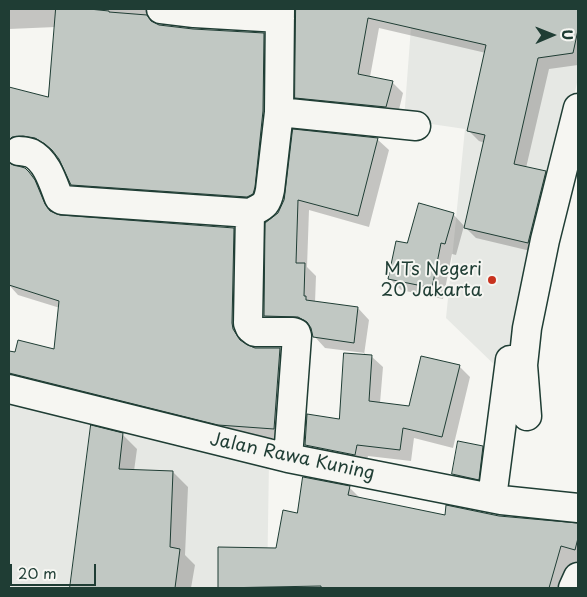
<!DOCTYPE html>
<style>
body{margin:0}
#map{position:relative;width:587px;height:597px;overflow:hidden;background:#f6f6f2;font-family:"Playpen Sans",sans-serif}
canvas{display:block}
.frame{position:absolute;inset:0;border:10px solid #1f3d34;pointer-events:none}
.north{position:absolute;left:527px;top:10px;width:50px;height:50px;-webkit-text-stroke:4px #f6f6f2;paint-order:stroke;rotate:89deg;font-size:14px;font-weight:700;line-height:20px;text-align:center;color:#1f3d34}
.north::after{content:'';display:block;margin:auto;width:18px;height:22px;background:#1f3d34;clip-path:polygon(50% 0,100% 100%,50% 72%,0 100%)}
.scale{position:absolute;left:10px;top:564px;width:86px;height:22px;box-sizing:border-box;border:2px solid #1f3d34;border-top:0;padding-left:6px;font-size:15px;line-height:18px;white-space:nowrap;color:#1f3d34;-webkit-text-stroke:4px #f6f6f2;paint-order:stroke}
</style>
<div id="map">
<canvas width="587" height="597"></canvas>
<div class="frame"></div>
<div class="north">U</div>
<div class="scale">20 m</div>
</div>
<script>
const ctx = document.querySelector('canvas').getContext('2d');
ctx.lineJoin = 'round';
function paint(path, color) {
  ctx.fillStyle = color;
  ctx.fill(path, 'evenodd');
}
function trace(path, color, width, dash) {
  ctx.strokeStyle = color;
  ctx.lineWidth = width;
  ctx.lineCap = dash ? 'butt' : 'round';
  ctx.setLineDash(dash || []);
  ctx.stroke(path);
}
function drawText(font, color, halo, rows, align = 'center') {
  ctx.font = font + ' "Playpen Sans",sans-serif';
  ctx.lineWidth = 4;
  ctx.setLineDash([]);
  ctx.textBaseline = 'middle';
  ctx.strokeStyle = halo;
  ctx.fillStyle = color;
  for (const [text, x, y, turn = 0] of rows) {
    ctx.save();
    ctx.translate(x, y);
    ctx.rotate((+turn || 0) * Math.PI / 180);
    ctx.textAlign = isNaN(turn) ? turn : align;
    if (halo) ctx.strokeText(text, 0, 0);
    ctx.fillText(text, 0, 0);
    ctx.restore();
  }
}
const built = new Path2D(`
 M433,9h145v69l-88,406 -13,-2 28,-107 -59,-57 19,-189 -61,-9 7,-93h18z
 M9,387l260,75 -2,126h-258z`);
const shadow = new Path2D(`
 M9,9h66l25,2v-2h61l-5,9 1,7 36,5 71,4 11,11 -12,160 -180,-10 -11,-11 -16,-30 -9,-6 -33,14 1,5 14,5 11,12 5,8 10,23 179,14 11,11 -2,95 1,6 3,5 8,3h25l11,11 -6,79 -55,-4 -221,-54v-29l7,2 39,-4 5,-42 -42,-13 -9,-10 2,-19 -2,2v-180l40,11 7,-72 -47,2z
 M297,9h273l8,2v54l-29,4 -23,99 19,4 11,11 -17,70 -63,-15 -12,-12 -8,29 -4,-1 -9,45 -42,-9 -11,-11 18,-35 45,-30 12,13 20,-84 -6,-2 -11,-11 18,-77 -107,-25 -9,49 22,5 11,11 -6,25 -90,-10 -11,-11z
 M377,139l12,11 -20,77 -60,-17 -2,57 9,9 -1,27 43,5 11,12 -5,35 7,1 12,11 -3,36 30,4 49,-41 11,11 -17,71 -39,-10 -3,23 -43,-5 -2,10 -49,-10 -11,-11 34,-24 25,-68 -40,-5 -11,-12 -2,-7 -2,-1 -34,-1 -11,-11 2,-93z
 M92,427l30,7 15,15 -3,22 39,1 15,15 -3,68 10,10 -4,23h-120z
 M482,447l12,11 -4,32 -25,-5 -12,-11z
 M349,487l11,11 86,18 53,1 79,8v51l-7,12h-352l1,-39 57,1 21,-35z`);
const building = new Path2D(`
 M56,9h33l20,2v1l38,3 4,6 8,4 34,4 71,4 -1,78 -8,76 -2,7 -6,3 -176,-12 -12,-26 -7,-9 -7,-6 -10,-6 -12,-2 -11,1 -3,3v-53l39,10z
 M296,9h282v21l-5,23 -35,5 -24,106 32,7 -18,72 -64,-15 21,-93 -18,-4 19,-86 -118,-27 -10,56 35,7 -7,26 -91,-9z
 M293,129l85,9 -20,78 -60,-16 -2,63h9l-1,33h2v4l52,7 -4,36 -41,-6 -2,-9 -4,-6 -9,-5 -34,-1 1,-93 13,-10 6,-13z
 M9,162l2,2 14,4 4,4 6,8 10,24 5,7 10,4 174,13 -2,95 1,6 7,11 6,4 9,4h25l-6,81 -56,-4 -209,-52v-22l6,1 3,-12 36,9 5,-48 -50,-16z
 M419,203l35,10 -9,31 -4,-1 -9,45 -44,-9 8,-38 11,2z
 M344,353l28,2 -3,46 40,5 12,-50 39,9 -18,72 -39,-9 -3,22 -43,-5 -2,10 -50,-10 2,-31 32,5z
 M91,425l32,8 -4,36 54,2 -3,76 10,2 -5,39h-105z
 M458,441l25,5 -4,34 -27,-6z
 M303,477l47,9 -2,9 97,20 1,-10 53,11 79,7v15l-3,12 -14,-4 -12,42h-228v-2l-103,2v-41l58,1 7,-38 14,3z`);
const minor = new Path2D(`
 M161,9l33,4 86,5
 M280,9l-1,103 -9,78c-3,16 -7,16 -20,23l-2,110 2,5 5,4h38l3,1 1,3 -9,122
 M279,112l137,14
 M19,151c3,0 8,1 12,2 16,8 22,30 28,45l3,2 188,13
 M9,389l279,69 213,42 77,8
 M527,416l-4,-51 4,-37 18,-88 33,-132
 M492,498l18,-138
 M573,588l5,-11`);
const markers = [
 [492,280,5,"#c8321e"]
];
const poiNames = [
 ["MTs Negeri",482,270],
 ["20 Jakarta",482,291]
];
const streetNames = [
 ["Jalan Rawa Kuning",292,457,12]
];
paint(built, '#e6e8e4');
paint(shadow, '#0003');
paint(building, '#c1c8c3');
trace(building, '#1f3d34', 1);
trace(minor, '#1f3d34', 31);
trace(minor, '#f6f6f2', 28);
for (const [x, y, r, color] of markers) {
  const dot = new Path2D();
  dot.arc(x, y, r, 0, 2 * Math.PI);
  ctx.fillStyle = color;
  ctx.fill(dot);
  trace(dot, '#f6f6f2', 2);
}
drawText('18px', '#1f3d34', '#f6f6f2', poiNames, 'right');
drawText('18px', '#1f3d34', '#f6f6f2', streetNames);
</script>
